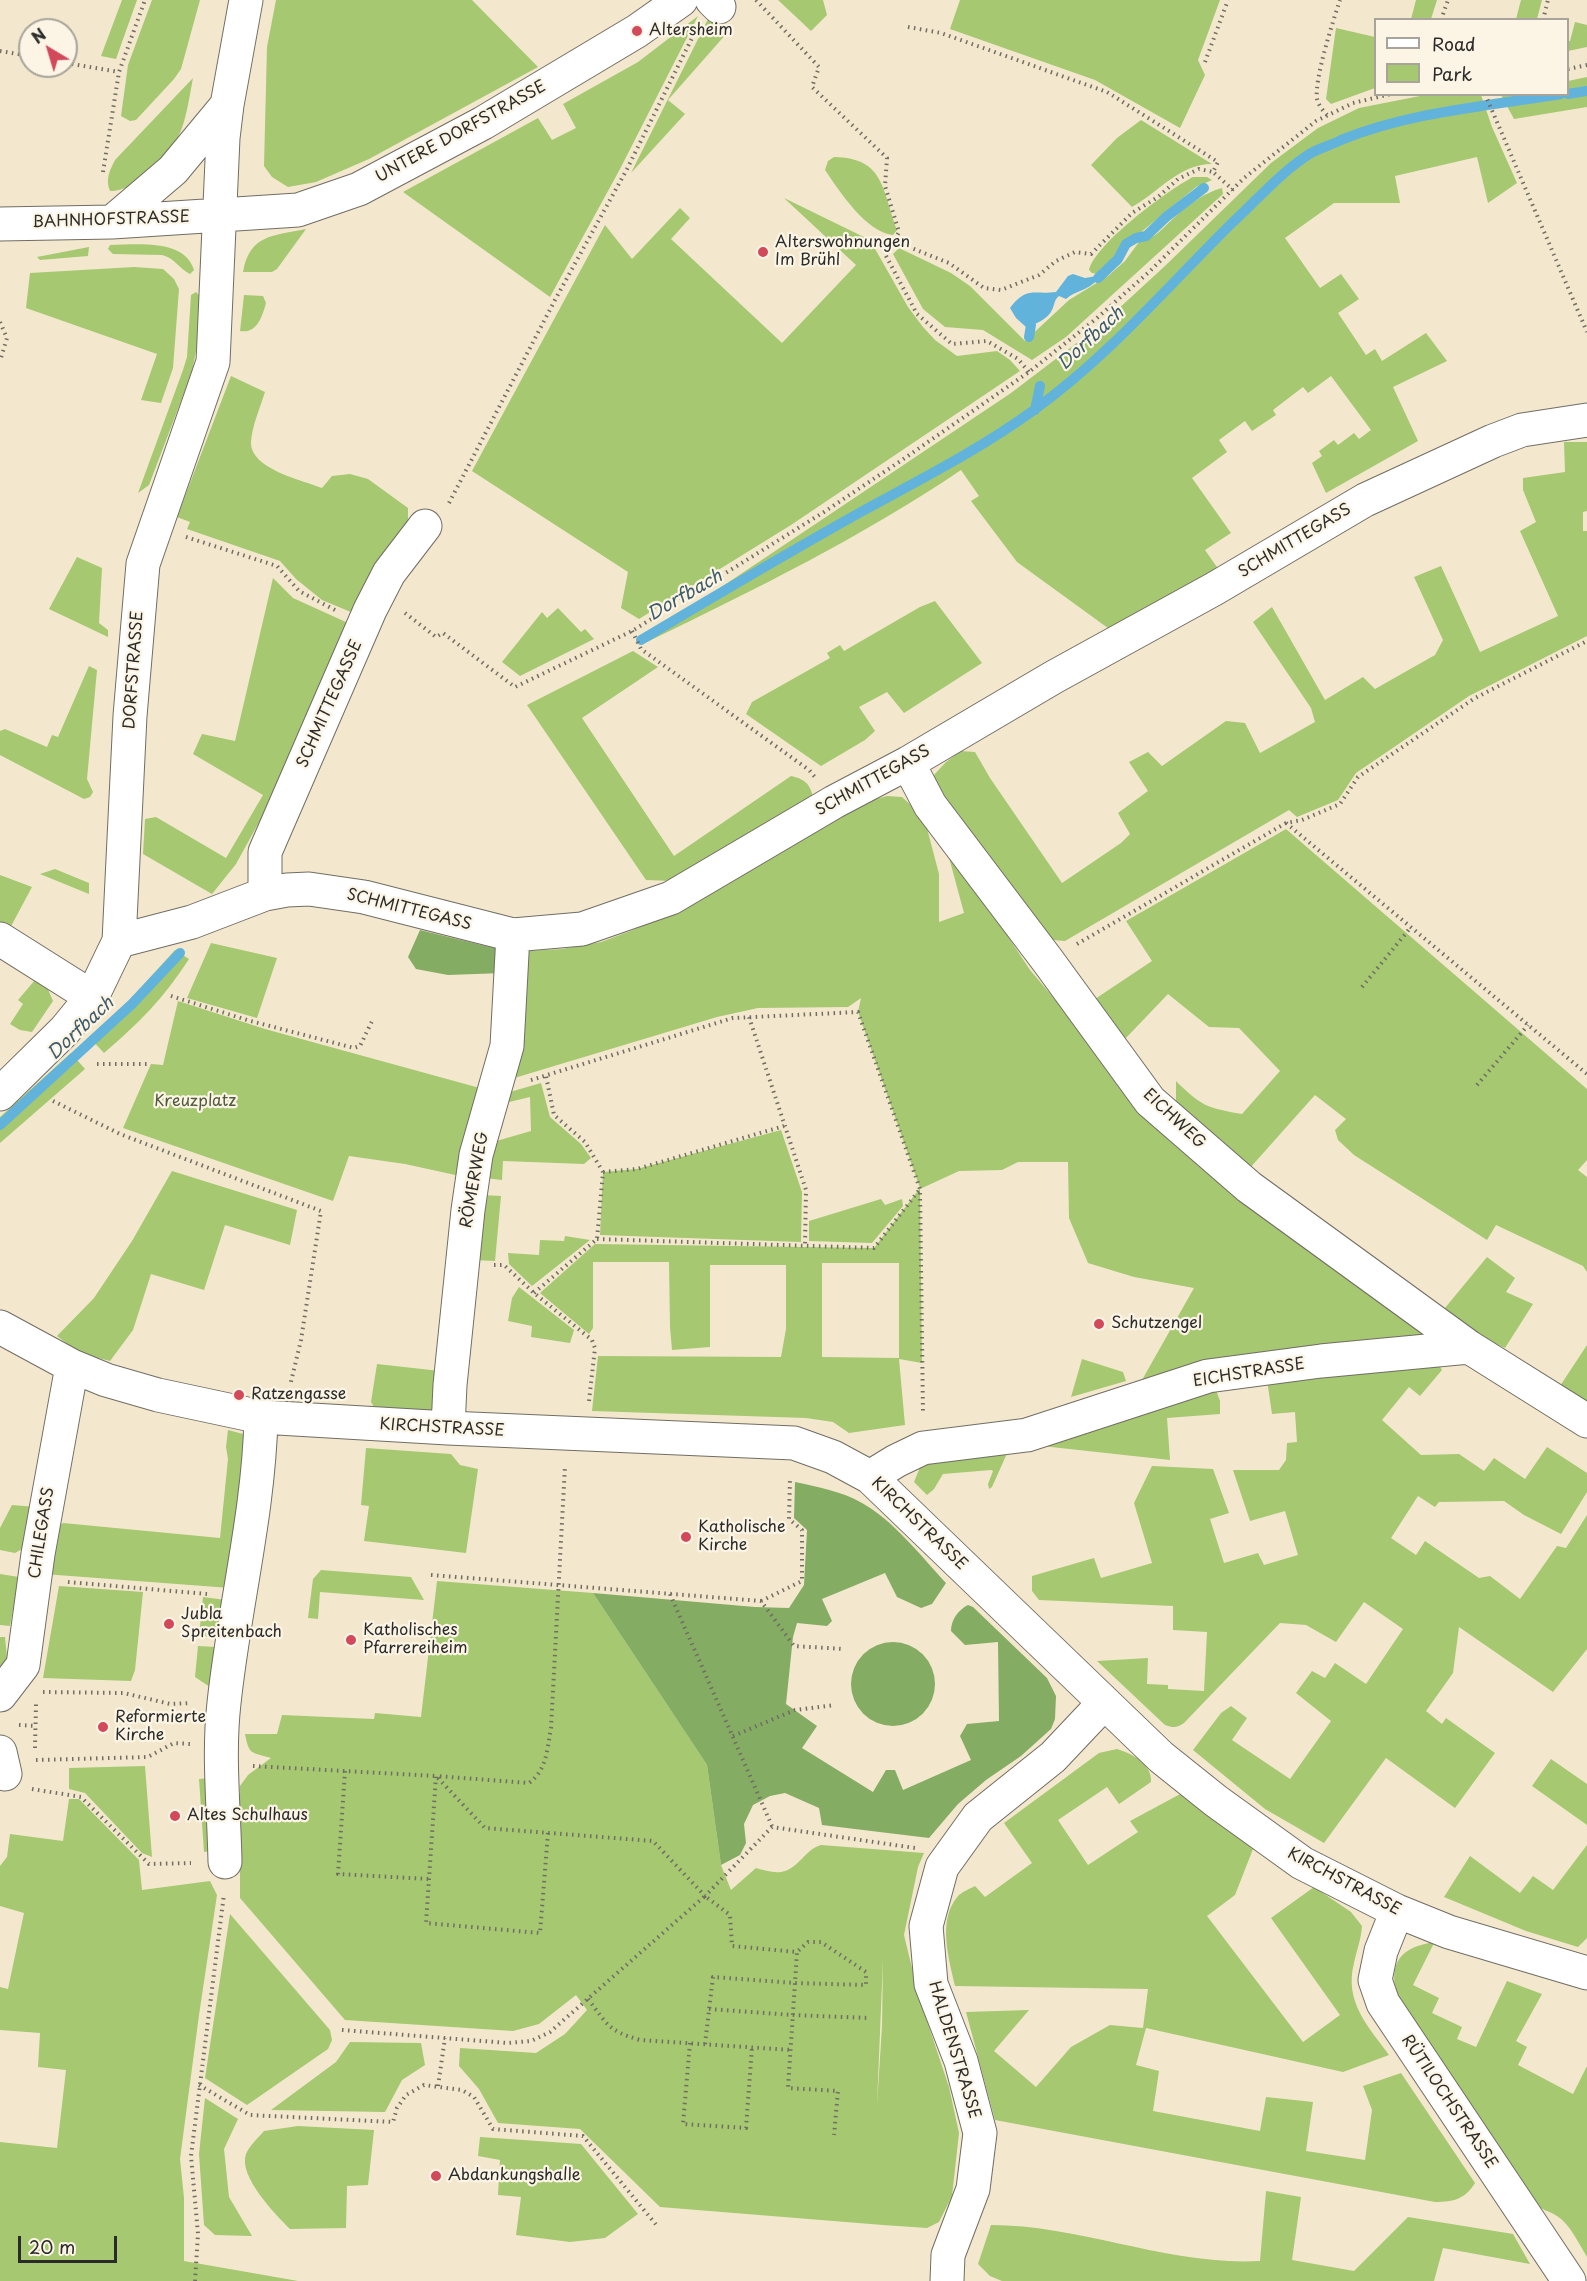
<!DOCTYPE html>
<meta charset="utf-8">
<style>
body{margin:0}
#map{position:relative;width:1587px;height:2281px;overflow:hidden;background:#f3e8cd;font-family:"Playpen Sans",sans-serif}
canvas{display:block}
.legend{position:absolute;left:1374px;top:18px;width:195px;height:78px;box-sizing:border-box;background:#fcf5e5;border:2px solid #a8a49b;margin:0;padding:8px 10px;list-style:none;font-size:18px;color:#2b2b2b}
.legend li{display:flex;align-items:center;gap:12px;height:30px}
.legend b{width:30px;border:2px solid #a8a49b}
.north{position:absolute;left:18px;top:18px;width:60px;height:60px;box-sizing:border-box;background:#fcf5e5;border:2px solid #a8a49b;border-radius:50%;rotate:322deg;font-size:16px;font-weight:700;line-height:24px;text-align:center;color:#2b2b2b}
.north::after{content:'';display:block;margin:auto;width:21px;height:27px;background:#d1495b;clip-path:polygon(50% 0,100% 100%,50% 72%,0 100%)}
.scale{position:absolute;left:18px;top:2236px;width:99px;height:27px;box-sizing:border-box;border:3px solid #2b2b2b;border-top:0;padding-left:8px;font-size:18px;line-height:21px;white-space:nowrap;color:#2b2b2b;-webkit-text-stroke:4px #fcf5e5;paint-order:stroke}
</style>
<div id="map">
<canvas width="1587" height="2281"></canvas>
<ul class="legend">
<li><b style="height:8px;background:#fff"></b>Road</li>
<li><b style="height:16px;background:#a5c871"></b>Park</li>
</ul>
<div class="north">N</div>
<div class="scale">20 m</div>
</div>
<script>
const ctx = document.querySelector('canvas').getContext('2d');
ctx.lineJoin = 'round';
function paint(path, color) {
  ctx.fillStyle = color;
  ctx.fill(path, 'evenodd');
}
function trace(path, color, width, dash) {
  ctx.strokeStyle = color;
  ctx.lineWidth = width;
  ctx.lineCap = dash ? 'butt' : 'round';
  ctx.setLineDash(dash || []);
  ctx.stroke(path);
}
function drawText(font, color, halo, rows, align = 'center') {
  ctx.font = font + ' "Playpen Sans",sans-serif';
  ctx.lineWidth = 4.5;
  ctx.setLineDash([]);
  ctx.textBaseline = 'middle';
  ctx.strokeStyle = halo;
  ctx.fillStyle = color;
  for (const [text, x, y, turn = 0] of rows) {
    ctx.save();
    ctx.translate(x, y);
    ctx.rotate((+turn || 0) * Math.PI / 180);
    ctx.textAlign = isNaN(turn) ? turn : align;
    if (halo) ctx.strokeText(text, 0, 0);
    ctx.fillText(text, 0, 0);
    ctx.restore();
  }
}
const green = new Path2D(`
 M122,0h15l-21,59 -15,-3z
 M152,0h48l-19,69 -7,10 -38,41 -6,1 -9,-5 7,-51z
 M276,0h196l66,67 -169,92 -53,23 -28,5 -16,-10 -8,-11 3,-119z
 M778,0h45l4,15 -16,16z
 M960,0h260l-22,60 7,15 -25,53 -85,-48 -145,-51z
 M1416,0h21l-6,19h-20z
 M1521,0h21l-5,19h-21z
 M698,16l-78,153 -70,128 -147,-105 135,-74 14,22 24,-12 -13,-24 75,-42z
 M709,17l18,16 -59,67 17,14 -54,59z
 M1575,22l12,3v22l-19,4v-10h2z
 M1336,28l39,9v51l-44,16 -5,-5z
 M1587,77v30l-73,12 -13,-24 67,-1v-13z
 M193,78c-9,48 -9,65 -49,98 -10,8 -20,15 -34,15 -5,-12 0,-21 5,-31z
 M1425,95h56l11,32 25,56 -29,20 -11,-46 -82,19 5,27h-66l-49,35 35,50 21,-14 18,25 -21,14 28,42 9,-6 7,12 44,-28 21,28 -54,26 25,54 -92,52 -14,-30 10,-7 -3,-5 15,-11 4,5 16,-12 5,6 12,-9 -40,-54 -23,17 -5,-6 -30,23 3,5 -24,16 -7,-10 -26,19 8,12 -35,26 39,55 -26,17 14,20 -107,61 -95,-69 -46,-61 8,-5 -18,-26c-99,67 -207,120 -314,172l-4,-7 47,-27 321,-215 92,-70 63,-58 105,-102 47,-35 41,-20z
 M1141,120l71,44c-33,0 -53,28 -80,43l-41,-42 26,-27z
 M834,157c51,1 48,33 63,73l-4,5c-27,-3 -53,-43 -68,-65l3,-9z
 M1193,177h14l5,3 -16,7 -56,46 -13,6 -10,12 -4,9 -16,14 -5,-1 -3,-3c7,-27 79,-80 104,-93z
 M1222,188l1,6 -157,143 -34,23 -49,-30 -38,-3 -22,-18 -30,-55 6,-6 52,25 19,13 55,55 44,-41 39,-24 17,-15 14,-19c16,-2 26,-17 38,-27 14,-12 27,-22 45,-27z
 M784,198l86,42 38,67 15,20 12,13 22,16 40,-5 13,9 10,11 -229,154 -152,94 -18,-11 7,-36 -156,-101 133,-246 27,34 48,-51 10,10 -19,21 111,104 74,-78z
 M306,229l-29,40 -5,3h-29c7,-38 30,-36 63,-43z
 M110,245c26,0 74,-7 84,25l-4,4c-11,-5 -15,-16 -28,-19l-49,-1 -5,-5z
 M89,247l-1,9 -48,4 -3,-3z
 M134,267l29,2 11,10 5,10 -6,79 -12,35 -20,-3 16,-46 -131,-46 4,-35z
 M196,292l3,3 1,35 -8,42 -43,113 -11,8 45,-123 4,-13 4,-62z
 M244,295l19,1 3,7c-4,14 -9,31 -26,28z
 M231,376l34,16c-5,16 -13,34 -14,50 -1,27 51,38 71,46l10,-12 18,-2 18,5 40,29v22l-50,85 -36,-15 -26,-21 -16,-18 -93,-32 3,-7 -13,-5z
 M1564,442h23v69l-4,1v19h4v105l-118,60 -113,77 -18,27 -41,17 -8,-7 -224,131 -12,-1 -6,-6 -104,-139 -10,-19 13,-14 15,-11 14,1 15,26 72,105 59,-40 9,-9 -12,-21 30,-22 -19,-29 19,-10 14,14 64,-45 19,2 15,30 55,-31 -4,-14 -58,-86 19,-15 53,93 38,-23 12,12 60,-34 8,-15 -29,-63 27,-11 39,86 78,-36 -38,-85 16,-9 -13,-32v-12l42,-6z
 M77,557l25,11 -3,55 9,7v7l-59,-28z
 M273,578l20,20 55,25 -47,123 -65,118 -24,30 -69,-40 2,-35 11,-2 70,41 37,-63 -70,-41 9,-20 33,7z
 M935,601l47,62 -78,50 -17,-21 -28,15 16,24 -10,9 -44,26 -75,-52 6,-12 78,-44 -3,-5 13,-8 4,6 76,-44z
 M558,608l23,24 4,-3 9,10 -74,37 -18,-14 40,-50 5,6z
 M633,651l25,16 -76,51 92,138 117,-80c13,3 19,7 22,21l-141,84 -26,-1 -119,-175z
 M89,666l8,4 -10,109 6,13 -3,5 -6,2 -84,-44v-24l5,-2 42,18 5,-12 6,2z
 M887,796l15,1 22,20 15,57v48l25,-9 -20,-74 86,131 119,141 277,221 -2,7 -141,15 -141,26 52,-92 -60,-11 -46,-14 -19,-45 -1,-56h-50l-16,8 -43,1 -39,18 2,174 -23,-4 6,66 -56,8 -16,-11 -27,-4 -214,-7 6,-55 183,1 5,-28v-64h-76v82l-38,3 -2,-23 -1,-65h-76v66l-4,6 -49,-41 55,-49 279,4 46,-60 -62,-176 3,-14 -13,9 -90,1 -41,9 -206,62 17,-128 34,-2 39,-7 32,-12 52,-24 180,-104zM822,1263h77v95l-77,-1z
 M1286,829l301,260v71l-9,10 9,7v95l-4,-6 -87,-41 -9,15 -133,-85 -16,-15 -3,-10 11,-11 -31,-24 -66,74 -73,-63v-25c25,25 31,27 66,33l38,-43 -41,-43 -30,-1 -41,-33 -44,46 -29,-41 57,-38 -26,-40z
 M55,869l34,14v11l-49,-20z
 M0,875l32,12 -23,43 -9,-6z
 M211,943l66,15 -20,60 -70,-20z
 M175,950l14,9c-26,40 -49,63 -85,94l-15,-16 38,-34z
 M35,980l12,7 6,14 -21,31 -12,-2 -10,-6 13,-20 -5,-4z
 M178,1001l87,28 222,61 -27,86 -55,-12 -56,-8 -16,45 -210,-73 28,-64 12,1z
 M71,1053l14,16 -85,74v-26z
 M541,1083l9,34 31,27 10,14 -7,6 -81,-3 -1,19 -17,-2 8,-36 38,-11 -1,-34 -29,7 2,-10z
 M781,1130l21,62 -1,50 -201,-7 3,-63 34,-3z
 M172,1171l125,39 -7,35 -65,-20 -21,65 -53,-16 -18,56 -23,31 -31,-8 -22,-17 37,-38 38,-57z
 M482,1195l19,1 -6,65 -22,-1z
 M881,1199l4,6 17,-6 1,7 -31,37 -63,-2v-20z
 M565,1236l25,4 -58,46 -23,-22 -1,-11 31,2 1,-15 24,1z
 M1487,1257l28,21 -9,14 27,12 -28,44 -29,-14 -31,-26z
 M519,1287l55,43 -4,13 -39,-6 1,-11 -24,-5 4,-23z
 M1587,1345v58l-27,-17z
 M1082,1359l41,13 3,9 -55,16z
 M1436,1360l6,10 -22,26 -11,-9 -27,33 39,35 38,-1 25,17 10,-13 31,21 22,-32 40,26v19l-26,42 -37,-19 -20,-14 -65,1 -4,5 -17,-11 -27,42 25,17 9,-14 54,37 11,-2 30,23 37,-53 9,2 21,-33v134l-34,43 -94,-65 -6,46 -27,38 16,13 4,-6 49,35 -40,55 -69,-50 -62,85 -59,-34 -72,-59 28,-37 10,-7 16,12 -15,22 58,39 41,-58 -35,-28 16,-22 13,7 10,-15 31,21 37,-55 -39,-27 -28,40 -30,-17 -26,-2 -96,100c-7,5 -11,5 -19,2l-68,-64 51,-3 -1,26 21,1v4l36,2 3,-59 -34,-2v-24l-134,-6 -7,-9v-15l62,-18 7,20 51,-15 -18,-60 18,-37 61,3 16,44 -19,6 14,44 34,-10 6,12 34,-10 -13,-44 -35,10 -17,-51h46l7,-10 1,-17 10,-1 -2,-30 -23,2 -5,-34z
 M377,1364l63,7 -6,38 -9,6 -48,-3 -6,-10z
 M1215,1387l5,14v13l-53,4 3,42 -128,-14z
 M228,1430l19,5 -17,153 -186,-14 7,-44 12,-7 157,15 8,-79 -2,-12z
 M366,1448l85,6 9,11 18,4 -12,84 -102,-12 5,-35 -8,-1z
 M1009,1449l-17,38 -3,2 -1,-5 5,-13 -2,-1 -48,4 -9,15 -7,6 -13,-13 7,-17z
 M12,1505l25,2 -4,36 -18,10 -15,-3v-22z
 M321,1570l90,7 13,23 -104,-8 -2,27 -10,-1 5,-39z
 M0,1574l19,3 -9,49 -10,-1z
 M437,1581l156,12 114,172 14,100 10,25 25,-22c7,2 17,5 25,4 18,-3 24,-23 40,-27l103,8 -6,14 -14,68 15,62 30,90 10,46 -7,63 -13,26 -12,6 -44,-3 -223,-18 -80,-78 -82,-6 -19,-34 -20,-23 1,-18 76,5 29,-19 22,-24 -11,-15 -37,29 -26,7 -168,-11 -105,-122v-112l8,-11 23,-17c-19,-6 -22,-2 -26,-24h32l5,-19 92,4 1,-6 46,4zM883,1959l-1,67 -5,80z
 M59,1586l84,6 -8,78 -4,11 -88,-3z
 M203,1597l23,3 -8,37 -19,-1z
 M0,1637h5l2,21 -7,13z
 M198,1646l18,1 -6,40 -15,-10z
 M1117,1749c15,5 35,14 34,33l-32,22 -12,-17 -49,33 30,45 50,-33 -8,-11 54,-29 69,57 -18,46 -28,21 96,126 37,-27 -69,-97 43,-31 37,25 11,14c-1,14 -5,23 -8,37 -10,39 14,63 35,92l-46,17 -197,-44 -10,37 23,6 -6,40 107,20 6,-34 47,5 -7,49 59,9 7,-50 -9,-24 38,-13 74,110c-10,16 -21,19 -40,19l-440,-82 -29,-108 63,-2 -35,41 42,36 35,-40 39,-22 33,3 5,-39 -193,-3c-6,-27 -18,-66 3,-90 4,-4 11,-7 17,-10l10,11 47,-34 -28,-40 95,-70z
 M1551,1759l36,25v41l-55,-39z
 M145,1766l7,91 -10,-4 -57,-60 -16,-4v-21z
 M209,1778l2,73 -7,1 -5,-73z
 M69,1799h10l60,61 3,30 68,-9 7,14 -18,120 -19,144 4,39v63l114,20h-298v-139l57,6 9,-78 -28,-3 2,-34 -40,-3v-43l8,2 16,-76 -24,-7v-40l7,-9 3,-23 53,7z
 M1587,1845v93l-9,9 -52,-16 -82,-34 26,-41 50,37 13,-17 20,14z
 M230,1914l100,116 2,10 -4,9 -81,56 -42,-27z
 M1429,1943h5l-21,42 26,13 -7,15 30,14 -5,12 19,8 31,-66 35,13 -26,47 11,6 -9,18 55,29 14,-28v191c-8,-13 -17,-33 -30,-41 -8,-5 -15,-6 -22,-12l-139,-211c-6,-29 3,-44 33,-50z
 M350,2042l71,1 4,22 -23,15 -17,32 -114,-2 65,-48z
 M205,2098l33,21 -14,30 5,48 23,39 -37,-1 -11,-10 -5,-71z
 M298,2126l76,4 -6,55 -21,1 -1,42 -56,1c-15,-15 -52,-53 -44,-75 3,-8 13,-17 18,-23z
 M480,2137l101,7 57,70 -33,24 -35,4 -54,-7 5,-38 -23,-2 2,-35 -22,-4z
 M1266,2191l35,6 -9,63 62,11 54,-54 105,17 17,30 -87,-16 -9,33h-432l-12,-5 -12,-12 13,-39c90,0 178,41 269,36z`);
const forest = new Path2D(`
 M420,930l82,20 1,23 -55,2 -32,-6 -8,-12z
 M795,1482c23,5 46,9 67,21 31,17 60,54 84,80l-14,21 -11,4 -24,-11 -12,-24 -63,26 10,22 -5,5 -30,-3 -4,14 -7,67 31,22 -15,22 71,44 13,-22h9l8,20 68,-30 -11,-24 7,-12 32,-3 -1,-79 -33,3 -14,-14c0,-11 7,-21 17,-26l5,2 74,71 9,18 -1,23 -4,10 -30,27 -35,24 -28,24 -29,34 -107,-13 -3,-17 -34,-15 -15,3 -17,9 -9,19 2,19 -6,12 -19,10 -14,-100 -114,-172 162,14 34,1 15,-23 3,-55 -13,-12z
 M851 1684a42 42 0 1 1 84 0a42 42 0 1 1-84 0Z`);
const water = new Path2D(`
 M1073,274l12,4 12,-2 1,3c-10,12 -22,11 -32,20l-7,-3c-5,4 -4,8 -7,14 -4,9 -16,14 -26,17l-10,-9 -6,-10c17,-22 23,-13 46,-16l12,-16z`);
const stream = new Path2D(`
 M1568,94l19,-3
 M1098,278l20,-19 8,-15 10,-6 10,-2 20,-19 38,-29
 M1029,337l2,-12
 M1035,410l5,-24
 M641,640c72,-43 145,-86 218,-127 60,-33 120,-63 175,-103 74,-53 134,-124 199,-188 25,-23 49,-51 78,-69 9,-5 21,-8 30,-13 69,-28 147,-34 220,-46
 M0,1125l132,-121 48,-51`);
const path = new Path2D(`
 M756,0l63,67 -7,20 75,71 -2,28 14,46 -5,9 55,22 35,25 17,2 38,-15 17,-14 19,-9 16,2 41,-41 26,-16 20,-18 21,-10 14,3
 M1441,20l7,-20
 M1543,20l5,-20
 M908,27l33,6 166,59 111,70 -5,10 20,18
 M0,51l30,5
 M1205,62l23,-62
 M66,63l53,9
 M1568,69l19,-4
 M1485,94l102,238
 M1327,115c-4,-4 -9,-11 -10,-16 -3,-19 16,-78 23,-99
 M103,172l16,-100 26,-72
 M894,241l-9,13 32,60 35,30 35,-3 31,18 11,13
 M0,322l7,16 -7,23
 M449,503l106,-203 72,-131 67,-135
 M186,537l91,29 22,25 36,19
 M405,613l31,24 7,-4 72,54 117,-56 192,-119 78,-52 127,-88 68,-54 53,-47 94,-93 72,-57 37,-18 38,-9
 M632,631l9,18 168,121 6,7
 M1286,823l301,251
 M1077,944l209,-121 16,-3 38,-16 18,-27 117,-79 112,-57
 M1362,987l49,-60
 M171,996l76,24 107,28 6,-2 13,-27
 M749,1017l57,173 -1,56
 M97,1064h54
 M531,1080l202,-62 125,-6 62,177 3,225
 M1477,1085l51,-60
 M53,1101l67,33 201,77 -20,129 -11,46
 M603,1172l34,-3 147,-43
 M597,1239l277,9 46,-59
 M494,1265h10l30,28 58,47 3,8 -6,53
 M534,1293l63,-54 6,-67 -18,-30 -31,-27 -8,-39
 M431,1575l330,26 33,45 50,3
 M68,1582l139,12
 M670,1594l102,232
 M761,1601l41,-20v-51l-13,-11 1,-42
 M43,1692l81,1 46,11 20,-1
 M19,1725l17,1
 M733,1736l62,-26 40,-5
 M35,1748l1,-44
 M36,1760l112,-3 26,-14 16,1
 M253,1766l183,10 49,52 168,13 52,55 67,-69 143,21
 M345,1771l-7,103 91,5
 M32,1789l49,8 68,67 42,-1
 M548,1833l-8,100 -114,-10 10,-147 93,7c18,-13 18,-34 22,-55l14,-262
 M588,1999c19,25 20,32 52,41l151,10
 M709,2009l84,6 76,3
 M342,2030l166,13 23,-2 19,-9 155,-136 25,19 2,31 65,6 -9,136 50,3 -4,44
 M690,2043l-7,81 63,4 6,-81
 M705,2044l8,-67 82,6 71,2v-13l-45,-30h-13l-11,10
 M199,2085l51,30 143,7 4,-14 9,-13 18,-10 38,5 12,7 19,32 90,7 75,91
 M438,2086l7,-48
 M195,2281l3,-47 -7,-78 33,-262`);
const minor = new Path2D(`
 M712,0l7,7
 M112,222l61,-52 54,-65
 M0,224l112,-2 186,-12 61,-21 124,-66 154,-92 44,-31
 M908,763l22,42 118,156 102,140 99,86 220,160 118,74
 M265,894v-42l105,-242 19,-37 36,-47
 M0,939l92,58
 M119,941l73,-19 73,-28 22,-4 22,-1 55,8 149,38 69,-6 89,-31 163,-96 74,-39 146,-86 160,-88 151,-89 128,-59 29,-11 65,-10
 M0,1094l65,-64 27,-33 27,-56 11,-225 13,-152 70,-202 10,-224 4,-33 19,-105
 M0,1327l72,39 34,14 52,15 103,22 187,11 346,15 39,14 37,20 291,280 55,44 86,62 95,48 52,21 138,41
 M448,1428l2,-43 18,-175 8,-55 31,-109 6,-111
 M870,1477l26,-16 27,-13 104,-13 181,-59 113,-15 148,-14
 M0,1695l23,-30 15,-111 34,-188
 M0,1752l5,22
 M225,1862c-1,-53 -7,-107 -1,-159 10,-95 35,-191 37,-286
 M1397,1911l-16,40 -6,29 8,23 186,278
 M947,2281l1,-26 25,-66 7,-56 -19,-72 -30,-77 -5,-58 16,-59 36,-50 75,-60 51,-54`);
const markers = [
 [637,31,6,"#d1495b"],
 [763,252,6,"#d1495b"],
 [1099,1324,6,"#d1495b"],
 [239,1395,6,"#d1495b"],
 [686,1537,6,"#d1495b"],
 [169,1624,6,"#d1495b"],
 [351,1640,6,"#d1495b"],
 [103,1727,6,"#d1495b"],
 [175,1816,6,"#d1495b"],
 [436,2176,6,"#d1495b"]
];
const poiNames = [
 ["Altersheim",649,31],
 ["Alterswohnungen",775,243],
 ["Im Brühl",775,261],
 ["Schutzengel",1111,1324],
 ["Ratzengasse",251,1395],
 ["Katholische",698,1528],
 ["Kirche",698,1546],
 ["Jubla",181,1615],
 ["Spreitenbach",181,1633],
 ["Katholisches",363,1631],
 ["Pfarrereiheim",363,1649],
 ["Reformierte",115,1718],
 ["Kirche",115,1736],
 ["Altes Schulhaus",187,1816],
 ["Abdankungshalle",448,2176]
];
const streetNames = [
 ["UNTERE DORFSTRASSE",461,132,-29],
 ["BAHNHOFSTRASSE",111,220,-2],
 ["SCHMITTEGASS",1295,541,-31],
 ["DORFSTRASSE",134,670,-86],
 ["SCHMITTEGASSE",330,704,-66],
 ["SCHMITTEGASS",873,781,-29],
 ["SCHMITTEGASS",409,910,14],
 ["EICHWEG",1174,1119,43],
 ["RÖMERWEG",475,1180,-80],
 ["EICHSTRASSE",1249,1373,-9],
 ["KIRCHSTRASSE",442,1428,3],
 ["KIRCHSTRASSE",919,1524,44],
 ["CHILEGASS",42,1533,-81],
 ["KIRCHSTRASSE",1344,1882,28],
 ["HALDENSTRASSE",954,2050,73],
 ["RÜTILOCHSTRASSE",1449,2102,56]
];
const parkNames = [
 ["Kreuzplatz",195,1102]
];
const waterNames = [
 ["Dorfbach",1091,339,-43],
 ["Dorfbach",685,596,-30],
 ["Dorfbach",81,1029,-43]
];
paint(green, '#a5c871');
paint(forest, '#84ac63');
paint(water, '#61b3dc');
trace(stream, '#61b3dc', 10);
trace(minor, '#716d64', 35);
trace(path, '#716d64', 4, [1.5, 4.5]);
trace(minor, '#fff', 33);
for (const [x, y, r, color] of markers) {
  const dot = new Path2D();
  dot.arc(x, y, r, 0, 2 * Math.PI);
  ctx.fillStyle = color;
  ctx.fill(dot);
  trace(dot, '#fcf5e5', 2);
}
drawText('16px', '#2b2b2b', '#fcf5e5', poiNames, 'left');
drawText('16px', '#2b2b2b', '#fcf5e5', streetNames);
drawText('16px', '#505a40', '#fcf5e5', parkNames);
drawText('italic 18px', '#3e5b69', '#fcf5e5', waterNames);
</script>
